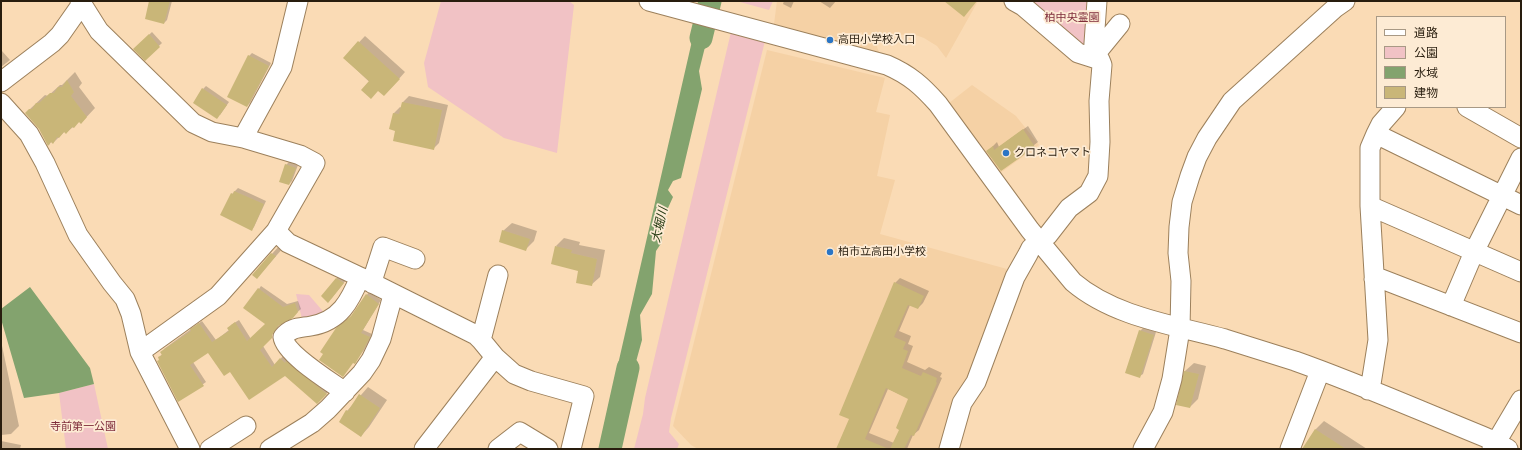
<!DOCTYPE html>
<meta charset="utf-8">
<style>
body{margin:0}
#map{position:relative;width:1522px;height:450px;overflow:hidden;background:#fadbb5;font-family:Manrope,"Noto Sans JP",sans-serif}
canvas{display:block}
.frame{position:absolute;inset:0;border:2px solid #281d0e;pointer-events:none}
.legend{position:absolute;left:1376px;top:16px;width:130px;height:92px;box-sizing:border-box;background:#fdebd4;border:1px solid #a89985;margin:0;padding:5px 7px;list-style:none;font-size:12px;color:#281d0e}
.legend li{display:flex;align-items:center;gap:8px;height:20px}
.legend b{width:20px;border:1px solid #a89985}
</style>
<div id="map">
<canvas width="1522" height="450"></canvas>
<div class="frame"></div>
<ul class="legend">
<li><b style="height:5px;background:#fff"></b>道路</li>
<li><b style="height:11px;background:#f1c2c5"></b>公園</li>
<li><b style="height:11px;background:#83a36e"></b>水域</li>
<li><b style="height:11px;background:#c9b678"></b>建物</li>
</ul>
</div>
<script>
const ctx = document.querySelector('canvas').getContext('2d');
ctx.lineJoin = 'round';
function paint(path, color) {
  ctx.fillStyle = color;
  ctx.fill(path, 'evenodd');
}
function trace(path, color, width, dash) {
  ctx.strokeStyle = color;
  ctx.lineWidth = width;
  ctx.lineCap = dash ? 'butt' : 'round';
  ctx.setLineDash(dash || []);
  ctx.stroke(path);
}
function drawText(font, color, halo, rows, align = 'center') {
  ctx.font = font + ' Manrope,"Noto Sans JP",sans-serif';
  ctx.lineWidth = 3.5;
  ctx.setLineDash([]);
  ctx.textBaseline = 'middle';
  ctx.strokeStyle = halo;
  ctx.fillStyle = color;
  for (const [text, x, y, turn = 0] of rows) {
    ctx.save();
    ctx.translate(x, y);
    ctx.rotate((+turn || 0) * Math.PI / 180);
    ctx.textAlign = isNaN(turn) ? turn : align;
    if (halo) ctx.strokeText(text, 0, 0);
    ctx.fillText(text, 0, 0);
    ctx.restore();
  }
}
const built = new Path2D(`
 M777,1h201l-32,57 -9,-12 -13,-8 -11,-4 -33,2 -3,11 4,10 -29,-10 6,-1 3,-2 1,-6v-6l-24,10 -64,-18z
 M767,50l118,28 -9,34 14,3 -13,61 18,4 -15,54 127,35 -35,109 -29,71h-245l-7,-4 -18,-19z
 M972,85l44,31 23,29 -43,31 -52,-69z`);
const green = new Path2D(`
 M441,1h128l5,4 -17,148 -53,-15 -76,-51 -4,-24z
 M740,1h33l-4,9 -29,-8z
 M1026,1h64l-5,45 -4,1z
 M731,32l34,9 -94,377 -2,14 10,12 -2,5h-43l9,-35 2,-16z
 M296,294l13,1 18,21 -25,3z
 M94,384l14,65h-42l-7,-56z`);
const water = new Path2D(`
 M697,19l14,4 -12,48 3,18 -21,89 -8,3 -5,9 5,7 -5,11 -7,21 1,13 -6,9 -4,43 -12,21 2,25 -16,58 -15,-3z
 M30,287l60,81 4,16 -35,9 -35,5 -23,-79v-10z
 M611,410l11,3 -8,36h-11z`);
const shadow = new Path2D(`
 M150,1h22l-5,19 -3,3z
 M784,1h10l-3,7 -8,-4z
 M819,1h17l-6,7z
 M152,32l10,11 -17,16 -11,-10z
 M365,36l40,36 -15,17 -12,1 -34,-32z
 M2,51l8,9 -9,7v-15z
 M252,53l19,10 -21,40 -3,3 2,-50z
 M75,72l7,11 -3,4 16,21 -14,15 -1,-2 -14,12 -1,-2 -12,12 -2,-1 -2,3 -19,-36 15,-14 3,1 12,-11h2z
 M206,86l23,16 -9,13 -17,-26z
 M409,96l39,9 -9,38 -6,6 -37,-19 -2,-17 6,-6 2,1 1,-6z
 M1028,126l10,16 -37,28 -9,-23 5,-5 2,5z
 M289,162l9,3 -6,16 -3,3 -3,-19z
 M238,188l28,13 -12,26 -3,3 -19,-36z
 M512,223l25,8 -3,10 -8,8 -23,-18z
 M564,238l16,4 -1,3 26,5 -5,27 -9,8 -11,-15 -24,-24z
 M280,245l3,3 -26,30 -4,-3z
 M339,275l7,5 -15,19 6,-21z
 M900,278l29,13 -6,12 -5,5 -8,-3 -11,26 12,5 -3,8 5,2 -6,16 18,8 4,-3 13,6 -2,4 2,1 -23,52 -6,5 -6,14h-70l13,-30 45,-136zM888,389l22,10 -10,30 -6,14 -25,-10z
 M261,286l26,18 11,-3 3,8 -9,8 -13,8 -6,10 1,-5 -11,16 12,19 8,-9 46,35 -12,12 -31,-29 -55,-3 -22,-20 -16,11 13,20 -27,19 -20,-43 3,-4 2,-5 38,-28 14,19 13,-10 2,-5 8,-5 12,19 15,-15 -7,-35z
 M369,292l12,8 -18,30 9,4 -8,16 -10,13 -2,-48z
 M1143,328l13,4 -13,42 -3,2v-45z
 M1,341l18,85 -8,8 -10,1z
 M1194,363l12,3 -8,33 -8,8 -12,-3 7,-33z
 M368,387l19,13 -18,27 -8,9 -14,-25z
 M1324,421l43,28h-64l13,-20z
 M1,441l20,4 -1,4h-19z`);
const river = new Path2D(`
 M701,38l9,-37
 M610,449l18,-81`);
const building = new Path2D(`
 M149,1h21l-6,23 -19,-5z
 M944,1h33l-13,16z
 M149,34l11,13 -15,14 -12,-12z
 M358,41l42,38 -16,17 -6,-5 -7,8 -10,-9 8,-9 -26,-23z
 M248,55l21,11 -22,41 -20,-10z
 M67,80l7,12 -3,4 16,21 -6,7 -2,-2 -5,6 -2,-1 -6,7 -2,-2 -5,6 -2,-1 -4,7 -2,-2 -3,4 -9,-17 -14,-16 4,-4h3l4,-6h3l11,-10h4l4,-6h4z
 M202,88l25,17 -10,14 -24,-16z
 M402,102l40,8 -8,40 -41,-9 2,-10 -6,-2 4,-16 6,1z
 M1023,129l12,18 -34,24 -15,-20 7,-5 1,4z
 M285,164l11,4 -7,17 -10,-3z
 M234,191l30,13 -12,27 -32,-16 11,-22 2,1z
 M502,230l28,9 -4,12 -27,-9z
 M555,246l17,4 -1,3 26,6 -5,27 -16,-3 2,-12 -27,-7z
 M271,253l5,3 -19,23 -5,-4z
 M336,278l8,5 -16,20 -7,-7z
 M894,282l30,14 -6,13 -10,-4 -14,32 12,5 -3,7 5,2 -6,17 19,8 2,-4 14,6 -1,4 1,1 -23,53 -3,-1 -7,14h-14l9,-19 -3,-2 12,-29 -22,-11 -21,51 24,10h-53l13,-30 -10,-4z
 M258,288l25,19 12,-4 3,9 -5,6 -15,8 -6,9v3l-12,12 12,17 8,-9 5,5 1,-2 41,33 -10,10 -32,-28 -36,24 -19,-28 -6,4 -16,-23 -18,12 14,21 -26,16 -21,-41 2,-1 -1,-3 4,-2 -2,-3 31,-21 -1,-2 9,-6 13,19 17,-11 -2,-3 8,-6 12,19 18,-17 -22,-16z
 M366,294l13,10 -18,29 9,4 -9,17 -6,10 -2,-1 -10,14 -24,-17 4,-6 -3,-2 16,-24 15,-12z
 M1139,330l15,5 -14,43 -15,-5z
 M1184,371l15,3 -9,34 -14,-3z
 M359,394l21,14 -19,29 -22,-15 7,-12 2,1z
 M1315,429l14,9 17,11h-44z`);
const minor = new Path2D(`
 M80,1l19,30 94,92 19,9 31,6 57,17 15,8 -39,68 12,12 72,34 116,58 5,5 14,17 19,17 17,7 53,15 -13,53
 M649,1l238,64c23,10 35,21 51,39l92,126 43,52c41,35 101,43 152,57 23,7 47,15 70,22 65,23 128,51 192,77l21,11
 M1093,57l4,-56
 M1093,57l27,-33
 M1,82l51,-39 8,-8 21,-30
 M1,103l28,31 16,29 33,72 34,48 13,16 6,15 9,38 50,97
 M1467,107l54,31
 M1376,134l145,71
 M243,138l39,-71 16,-66
 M1370,206l151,66
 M1374,279l5,-1 142,55
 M373,284l1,-9 9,-28 32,12
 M1451,306l23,-54 47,-94
 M481,340l17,-65
 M140,352l78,-56 58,-65
 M1368,390l3,-6 7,-44 -8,-134v-58l6,-14 5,-10 15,-17
 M345,392c-14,-10 -60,-38 -62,-55 8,-10 17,-9 28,-11 29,-5 39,-25 49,-49
 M210,449l36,-23
 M270,449l42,-26 16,-14 34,-36 9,-13 10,-21 12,-44
 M424,449l71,-92
 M498,449l22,-17 28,17
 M949,449l13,-46 14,-21 39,-105 13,-23 3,-6 17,-13 21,-27 20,-15 9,-17 2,-34 -1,-41 3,-36 -2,-5 -22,-7 -55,-47 -9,-5
 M1143,449l20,-37 9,-33 8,-50 1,-48 -3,-28 1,-26 3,-25 8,-26 7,-19 10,-19 25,-37 103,-93 10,-7
 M1290,449l30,-78
 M1492,449l29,-49`);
const markers = [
 [830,40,4,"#2a75c5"],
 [1006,153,4,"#2a75c5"],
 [830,252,4,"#2a75c5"]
];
const parkNames = [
 ["柏中央霊園",1072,18],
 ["寺前第一公園",83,427]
];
const poiNames = [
 ["高田小学校入口",838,40],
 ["クロネコヤマト",1014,153],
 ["柏市立高田小学校",838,252]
];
const waterNames = [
 ["大堀川",660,225,-77]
];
paint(built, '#f5d1a5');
paint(green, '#f1c2c5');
paint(water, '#83a36e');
paint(shadow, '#0003');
trace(river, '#83a36e', 23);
paint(building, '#c9b678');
trace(minor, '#9c805c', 21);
trace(minor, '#fff', 19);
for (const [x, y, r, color] of markers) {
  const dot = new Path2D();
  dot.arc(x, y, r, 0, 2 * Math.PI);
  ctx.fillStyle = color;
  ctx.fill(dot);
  trace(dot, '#fdebd4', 1.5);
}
drawText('11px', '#7f2d3b', '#fdebd4', parkNames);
drawText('11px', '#281d0e', '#fdebd4', poiNames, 'left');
drawText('italic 12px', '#21370f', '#fdebd4', waterNames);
</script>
